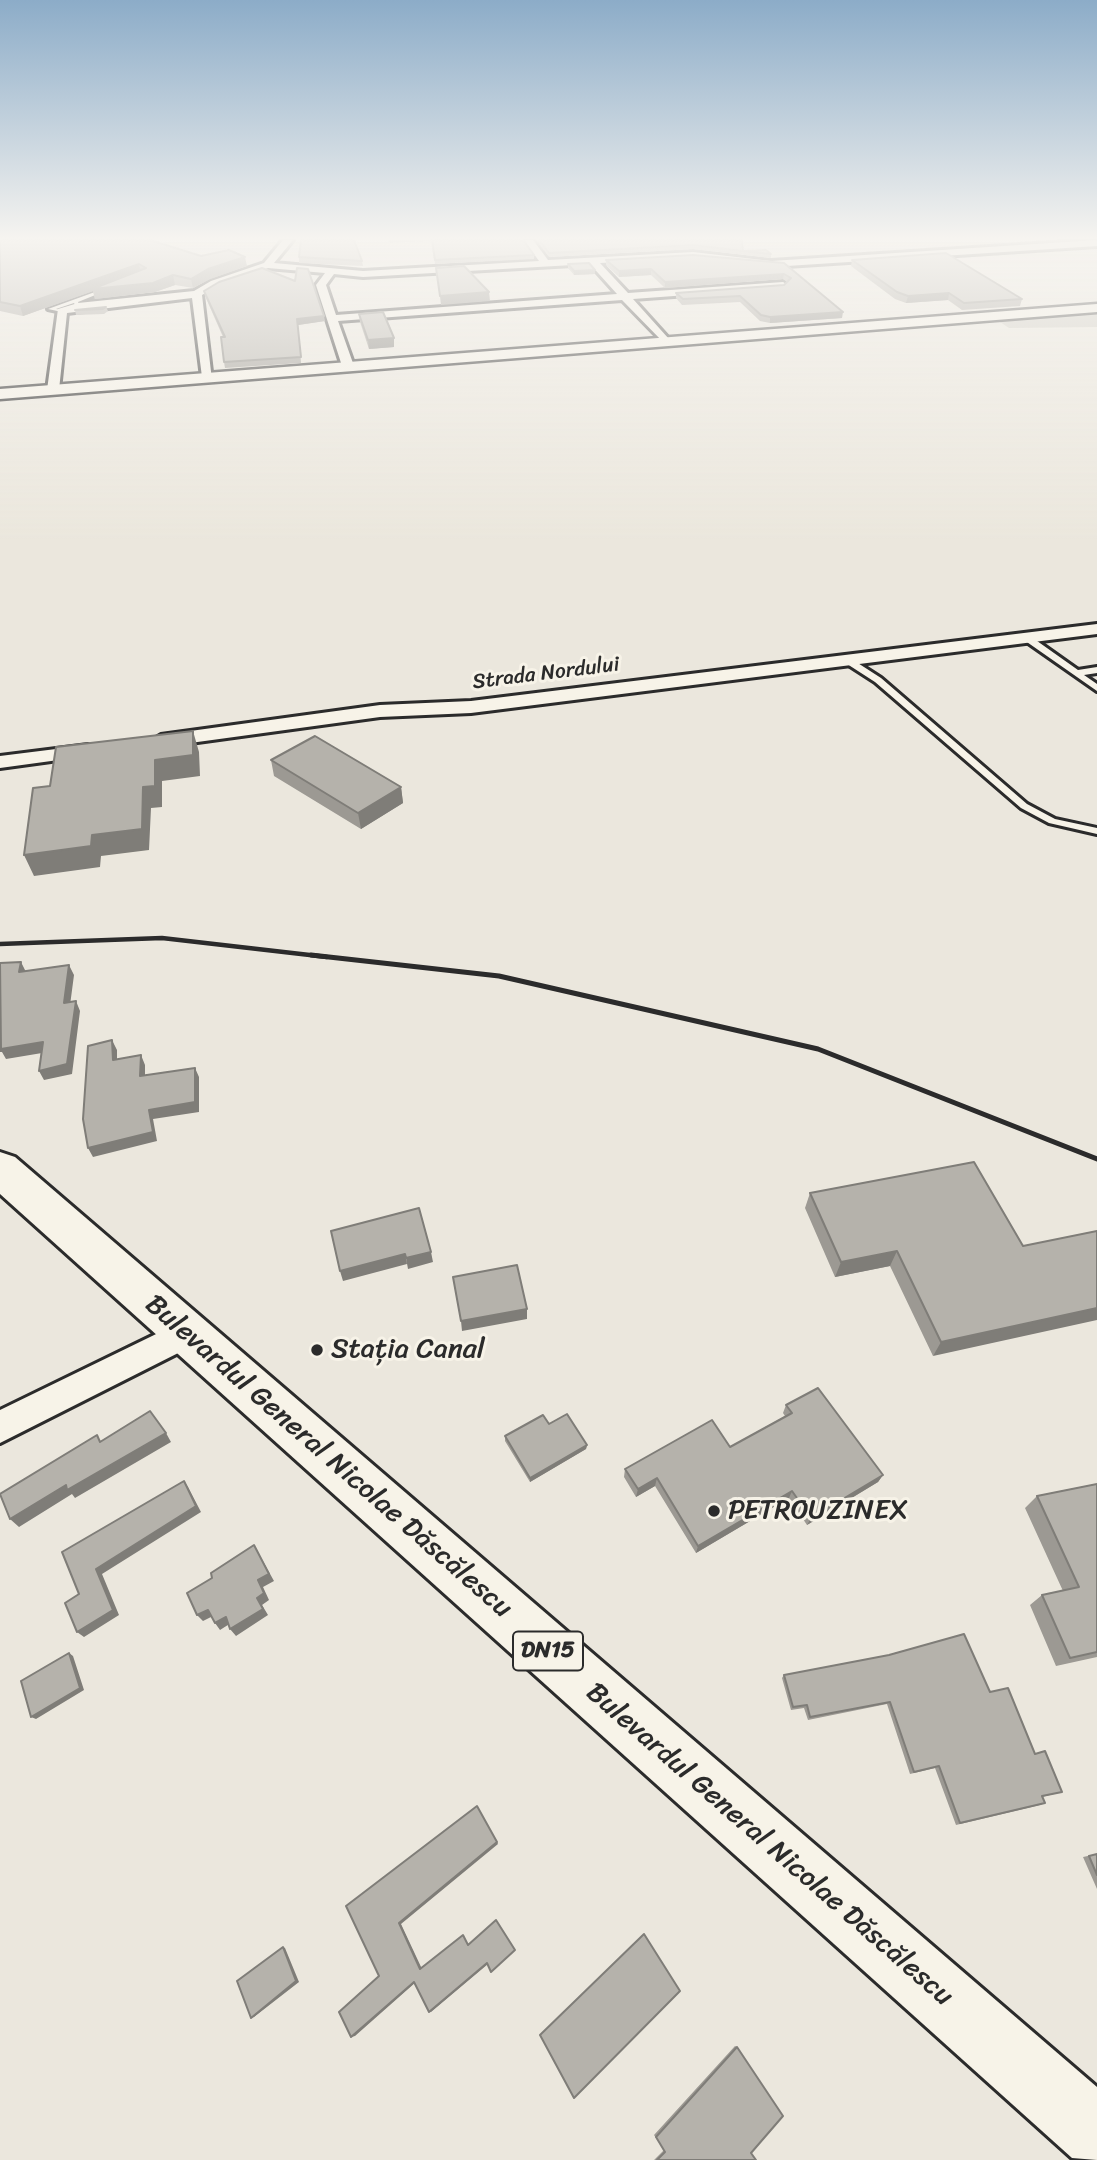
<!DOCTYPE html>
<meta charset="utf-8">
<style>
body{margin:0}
canvas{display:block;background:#ebe7dd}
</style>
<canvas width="1097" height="2160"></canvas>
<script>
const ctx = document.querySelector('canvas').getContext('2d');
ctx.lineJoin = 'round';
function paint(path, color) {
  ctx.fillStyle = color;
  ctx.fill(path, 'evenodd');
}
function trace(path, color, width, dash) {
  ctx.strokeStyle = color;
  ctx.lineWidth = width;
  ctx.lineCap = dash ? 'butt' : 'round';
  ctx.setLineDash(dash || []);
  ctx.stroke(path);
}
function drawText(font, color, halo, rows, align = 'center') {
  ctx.font = font + ' Sriracha,sans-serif';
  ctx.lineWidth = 6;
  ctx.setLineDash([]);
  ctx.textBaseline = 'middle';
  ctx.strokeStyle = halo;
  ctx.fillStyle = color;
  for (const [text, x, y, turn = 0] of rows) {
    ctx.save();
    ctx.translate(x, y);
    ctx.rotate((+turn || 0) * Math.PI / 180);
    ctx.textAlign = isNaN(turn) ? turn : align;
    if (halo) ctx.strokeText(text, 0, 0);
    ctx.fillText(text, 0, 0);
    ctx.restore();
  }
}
const green = new Path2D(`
 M1097,312v15l-88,1 -12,-8z`);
const lane = new Path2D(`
 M106,288l4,1 -32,13 2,5h-4l-2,-4 -18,6 8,1 -2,2 -14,-3z
 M1024,636h6l48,34 19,-3v6l-13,2 13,9v7l-73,-51z
 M844,658h6l31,20 146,126 28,15 42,9v6l-48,-11 -28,-15 -146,-126 -31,-20z`);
const street = new Path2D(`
 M283,240h10l-19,23 89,8 176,-10 -15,-21h9l15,20 145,-8 78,9 326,-21v6l-326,21 -78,-9 -93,5 28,30 155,-11 5,3 -5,3 -150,11 36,40v4l-4,1 -43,-44 -284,21 16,45 -6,4 -6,-4 -26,-81 9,-12 -57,-5 -49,17 -17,10 10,85 -10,-3 -10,-79 -125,15 -8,77 -6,4 -6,-4 11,-81 20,-6 116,-12 17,-10 53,-18zM590,264l27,30 -281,21 -10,-30 8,-11 29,3z
 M1097,624v10l-626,79 -91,4 -219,30 -10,-6 10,-6 219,-30 91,-4z
 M88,745l10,6 -3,4 -95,13v-12z
 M187,1319l11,4 5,10 -5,10 -198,100v-33z`);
const secondary = new Path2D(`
 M1097,304v8l-1097,87v-10z`);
const primary = new Path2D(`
 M0,1152l15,5 1082,930v73l-25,-2 -1072,-964z`);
const railFar1 = new Path2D(`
 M0,944l162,-6 165,19`);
const rail = new Path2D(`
 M311,955l188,21 319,73 279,110`);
const wall = new Path2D(`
 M0,240l201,16 46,10 -37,13 -17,9 -18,-3 -20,7 -60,7 -2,-8 -70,25 -23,-5z
 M388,240h135l11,15v4l-99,5 -4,-23 -41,2z
 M536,240h206l1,11 28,3v4l-78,-9 -144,8z
 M299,257l63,4 1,5 -64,-3z
 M606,260l178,3 58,55 -72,5 -10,-2 -20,-19 -58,3 -6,-7v-5l108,-8 3,-3 -4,-3 -118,9 -14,-13 -32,2 -13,-12z
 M852,260l170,39 -2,7 -58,4 -14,-10 -42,3 -11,-4 -44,-33z
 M568,264l27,10 -21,1 -6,-7z
 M204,291l121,30 -27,4 3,38 -76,5 -1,-6 -1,-25 -18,-41z
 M106,307l2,4 -4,3 -28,1 -1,-5z
 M359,314l35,24v9l-25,2 -9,-27z
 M271,760l130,27 2,16 -42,26 -87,-53z
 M810,1193l213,53 -90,110 -43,-90 -55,11 -30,-69z
 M786,1405l97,70 -5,7 -71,43 -18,-27 -93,55 -41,-67 -19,11 -12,-20 1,-8 105,-22 55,-31 -2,-3z
 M549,1424l38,21 -1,4 -56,33 -25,-41v-5z
 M1097,1484v173l-41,9 -26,-61 12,-10 21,-4 -38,-83 12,-12z
 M784,1675l206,17 72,100 -20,5 3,6 -5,2 -84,20 -21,-57 -25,6 -23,-70 -79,16 -4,-12 -13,2 -9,-32z
 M1097,1854v35l-14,-32z
 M735,2046l2,1 14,106 5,7h-102l10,-10 -10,-15z`);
const shadedWall = new Path2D(`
 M245,257l2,9 -37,13 -17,9 -2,-9 17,-10z
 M139,264l2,10 32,1 2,10 -20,7 -60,7 -2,-8 -70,25 -3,-10z
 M651,269v6l-32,2v-6z
 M595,270v4l-21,1v-4z
 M784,274l-1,5 -118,9v-6z
 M489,292l1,9 -49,4 -1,-9z
 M949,293l-1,7 -42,3 2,-7z
 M843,312l-1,6 -72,5v-6z
 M324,316l1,5 -27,4 3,38 -4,-44z
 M394,338v9l-25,2 -1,-9z
 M193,731l6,21 1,24 -38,5v26l-11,1 -2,42 -48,6 -1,11 -66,9 -10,-21 68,-20 51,-48 12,-27z
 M401,787l2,16 -42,26 -3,-16z
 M21,962l5,10h-7z
 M69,965l5,10 -5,38 -5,-10z
 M76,1001l4,10 -8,63 -28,6 -5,-9z
 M112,1040l5,10v20l-4,-10z
 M1,1041l42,1 5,10 -42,7 -4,-7h-2v-10z
 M141,1055l4,10v21l-5,-10z
 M195,1068l4,9v35l-46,7 4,22 -64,16 -5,-9 61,-38z
 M897,1251l-7,15 -55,11 6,-15z
 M431,1252l2,10 -25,7 -2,-11z
 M405,1254l2,10 -64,17 -3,-10z
 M1097,1308v12l-164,36 8,-14z
 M527,1309v10l-65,12 -1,-10z
 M166,1433l5,9 -96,56 -3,-4 -53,33 -9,-8 56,-34z
 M587,1445l-1,4 -56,33v-4z
 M883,1475l-5,7 -71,43 4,-7z
 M657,1478l-2,8 -19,11 2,-8z
 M184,1481l4,6 13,25 -99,62 17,41 -35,22 -7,-5 19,-63z
 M792,1491l-3,7 -93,55 2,-7z
 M254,1545l20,36 -11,6 6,13 -7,5 6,10 -32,21 -6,-7 27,-31z
 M208,1610l5,6 -10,5 -6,-6z
 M226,1617l5,6 -11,7 -5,-7z
 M69,1653l4,3 11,34 -48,29 -5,-2z
 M497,1842l1,2 -97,80 21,45h-2l-21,-46z
 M283,1947l2,1 14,34 -45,35 -3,1z
 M487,1963l1,1 -57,48h-2z
 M414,1982h2l-61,54 -4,1z`);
const building = new Path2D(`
 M0,240h150l51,16 28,-6 16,7 -37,12 -17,10 -18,-4 -20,8 -61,6 54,-21 -7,-4 -119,42 -20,-4z
 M301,240h53l8,21 -63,-4z
 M432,240h91l11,15 -99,5z
 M539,240h203l1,11 -50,-6 -144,8z
 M766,250l5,4 -28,-3z
 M946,253l76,46 -58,4 -15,-10 -41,3 -11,-4 -45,-32z
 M693,255l91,8 59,49 -73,5 -9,-2 -21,-19 -57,3 -7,-6 108,-8 7,-7 -7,-4 -119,8 -14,-13 -32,2 -13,-11z
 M589,263l6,7 -21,1 -6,-7z
 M464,266l25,26 -49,4 -4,-28z
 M262,268l33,13 2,-13 11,1 16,47 -27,3 4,38 -77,5 -3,-25h4l-21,-46 15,-9z
 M106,307l-3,2 -28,1z
 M383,312l11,26 -26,2 -9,-26z
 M193,731v24l-38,5v26l-12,1 -1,42 -50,6 -1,11 -67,9 9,-67 17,-2 6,-39z
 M315,736l86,51 -43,26 -87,-53z
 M21,962l-2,10 50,-7 -5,38 12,-2 -9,63 -28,7 4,-29 -42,7 -1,-86z
 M112,1040l1,20 28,-5 -1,21 55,-8v34l-46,8 4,22 -65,16 -5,-29 5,-73z
 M974,1162l49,84 74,-15v77l-156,34 -44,-91 -56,11 -31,-69z
 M419,1208l12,44 -25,6 -1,-4 -65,17 -9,-40z
 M517,1265l10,44 -66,12 -8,-44z
 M818,1388l65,87 -72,43 -19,-27 -94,55 -41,-68 -19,11 -13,-20 87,-49 18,27 62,-34 -6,-8z
 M150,1411l16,22 -99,57 -1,-5 -56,34 -10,-25 97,-59 3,7z
 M567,1414l20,31 -57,33 -25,-42 38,-21 6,9z
 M184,1481l12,25 -100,63 17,41 -36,22 -12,-29 14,-9 -17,-42z
 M1097,1484v168l-27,6 -28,-63 37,-8 -42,-91z
 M254,1545l15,29 -11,6 6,13 -7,5 6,11 -33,20 -4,-12 -11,6 -7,-13 -11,5 -10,-22 25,-15 -1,-5z
 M964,1634l26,58 18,-4 27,66 10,-3 17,41 -20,4 3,7 -85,20 -21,-57 -25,6 -24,-70 -80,15 -3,-12 -14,2 -9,-32 105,-20z
 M69,1653l11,35 -49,29 -10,-36z
 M477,1806l20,36 -98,81 21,46 43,-34 5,10 28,-25 19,30 -24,22 -4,-9 -58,49 -15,-30 -63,55 -12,-25 40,-36 -33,-70z
 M1097,1854v21l-8,-19z
 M644,1934l36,57 -106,107 -34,-63z
 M283,1947l13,34 -45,37 -14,-37z
 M737,2047l46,69 -32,37 5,7h-99l8,-8 -9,-15z`);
const markers = [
 [317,1350,7,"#2b2b2b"],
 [714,1511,7,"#2b2b2b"]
];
const farStreetnames = [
 ["Strada Nordului",546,674,-7]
];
const shields = [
 [548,1651,70]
];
const shieldNames = [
 ["DN15",548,1651]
];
const nearPoinames = [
 ["Stația Canal",331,1350],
 ["PETROUZINEX",728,1511]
];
const nearStreetnames = [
 ["Bulevardul General Nicolae Dăscălescu",328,1457,41],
 ["Bulevardul General Nicolae Dăscălescu",769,1845,41]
];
paint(green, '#cbc8bf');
trace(lane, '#2b2b2b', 6);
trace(street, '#2b2b2b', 6);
trace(secondary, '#2b2b2b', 5);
trace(primary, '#2b2b2b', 6);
paint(lane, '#f7f3e8');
paint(street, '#f7f3e8');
paint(secondary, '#f7f3e8');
paint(primary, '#f7f3e8');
trace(railFar1, '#2b2b2b', 4.5);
trace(rail, '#2b2b2b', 5);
paint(wall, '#9c9993');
paint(shadedWall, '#7f7d78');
paint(building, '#b5b2ab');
trace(building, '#7f7d78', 2);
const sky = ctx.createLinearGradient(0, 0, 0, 542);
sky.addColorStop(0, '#8cacc8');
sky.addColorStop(0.44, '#f6f4f0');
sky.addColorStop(1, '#f6f4f000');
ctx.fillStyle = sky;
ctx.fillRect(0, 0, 1097, 542);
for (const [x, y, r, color] of markers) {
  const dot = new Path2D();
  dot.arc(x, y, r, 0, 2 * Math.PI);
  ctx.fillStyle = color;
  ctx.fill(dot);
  trace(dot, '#f7f3e8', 2.5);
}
drawText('21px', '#2b2b2b', '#f7f3e8', farStreetnames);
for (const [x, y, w] of shields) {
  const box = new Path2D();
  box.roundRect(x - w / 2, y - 19.5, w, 39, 5);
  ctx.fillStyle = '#f7f3e8';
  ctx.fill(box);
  trace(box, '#2b2b2b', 2);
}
drawText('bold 23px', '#2b2b2b', null, shieldNames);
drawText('28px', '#2b2b2b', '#f7f3e8', nearPoinames, 'left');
drawText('28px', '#2b2b2b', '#f7f3e8', nearStreetnames);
</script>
